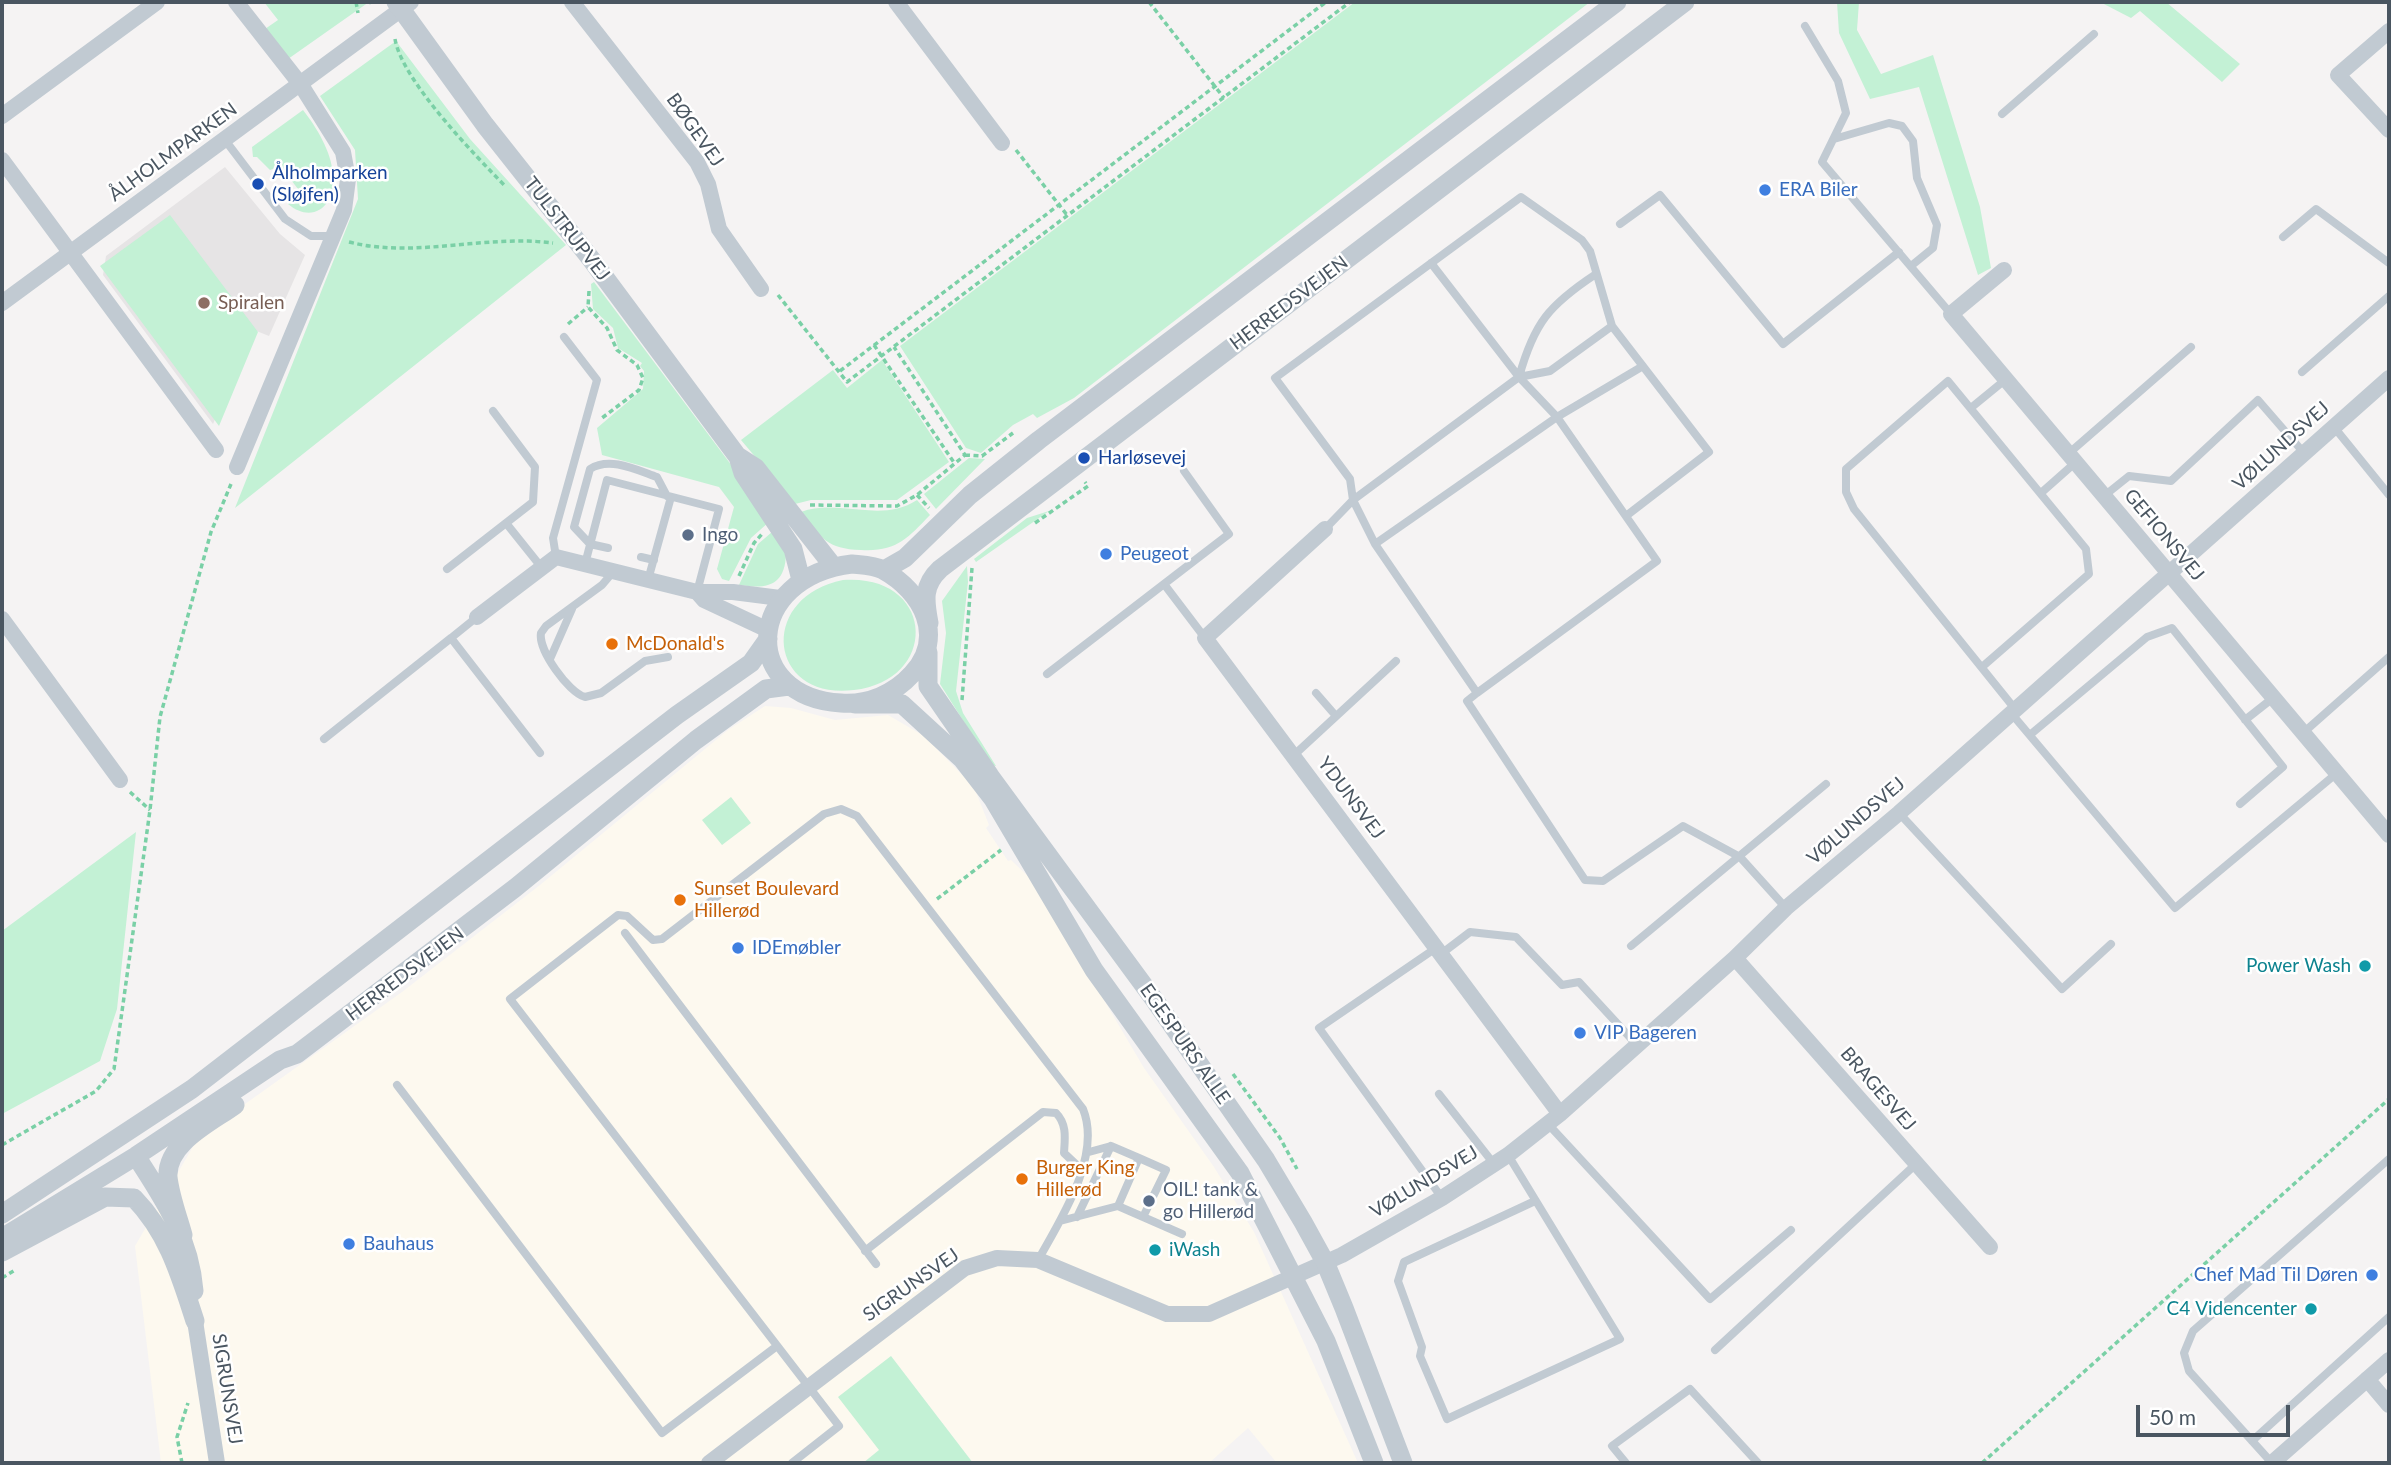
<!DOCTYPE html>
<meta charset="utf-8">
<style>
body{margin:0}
#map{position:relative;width:2391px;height:1465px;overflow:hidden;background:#f5f3f3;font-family:Lato,sans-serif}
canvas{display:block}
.frame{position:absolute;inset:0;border:4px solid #4a5661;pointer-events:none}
.scale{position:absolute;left:2136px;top:1405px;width:154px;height:32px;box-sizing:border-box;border:4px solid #4a5661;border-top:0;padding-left:9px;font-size:21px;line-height:24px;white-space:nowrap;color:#4a5661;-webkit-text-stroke:5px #fff;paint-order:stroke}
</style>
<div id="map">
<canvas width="2391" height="1465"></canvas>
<div class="frame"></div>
<div class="scale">50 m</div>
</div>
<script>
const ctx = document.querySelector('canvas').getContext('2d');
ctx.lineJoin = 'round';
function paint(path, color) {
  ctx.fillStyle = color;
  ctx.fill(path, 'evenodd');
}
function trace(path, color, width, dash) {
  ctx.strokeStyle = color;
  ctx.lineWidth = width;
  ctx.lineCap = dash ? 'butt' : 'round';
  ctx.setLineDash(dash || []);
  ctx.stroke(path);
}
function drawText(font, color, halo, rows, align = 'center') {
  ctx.font = font + ' Lato,sans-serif';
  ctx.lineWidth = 5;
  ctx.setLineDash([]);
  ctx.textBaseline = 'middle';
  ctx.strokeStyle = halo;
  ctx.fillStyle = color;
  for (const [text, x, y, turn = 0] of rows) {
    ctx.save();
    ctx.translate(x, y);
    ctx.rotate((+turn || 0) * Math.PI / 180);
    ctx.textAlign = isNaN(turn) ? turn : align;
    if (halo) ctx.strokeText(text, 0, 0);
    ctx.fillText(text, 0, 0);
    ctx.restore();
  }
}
const commercial = new Path2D(`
 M765,706l26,2 44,12 53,-5 36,21 50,51 15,38 -3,3 22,33 3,-1 24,23 109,185 70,99 40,65 104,231h-81l-29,-35 -39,35h-236l-82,-107 -11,94 -17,13h-702l-26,-217 59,-101 23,-21 185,-132 138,-107 188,-155z`);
const education = new Path2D(`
 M225,167l55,67 25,21 -36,81 -15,-6 -41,94 -110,-149 3,-19z`);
const green = new Path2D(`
 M264,2h105l-81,57 -23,-30 13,-9z
 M1355,2h235l-516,396 -37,20 -4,-4 -20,11 -32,28 -15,-5 -66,-102z
 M1837,2h22l-2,28 24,44 52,-19 47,152 11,61 -13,7 -59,-188 -49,12 -31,-66z
 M2100,2h66l74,62 -18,18 -82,-71 -9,7z
 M396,41l74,98 96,106 -331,263 123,-309 -3,-49 -35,-54z
 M303,110c14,18 28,41 30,64 4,31 -20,51 -45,30l13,-11 -16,-21 -6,3 -6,-6 -3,1 -13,-13h-4l-1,-10z
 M170,215l88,117 -39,94 -119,-160z
 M594,282l144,192 31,48 -18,16 -22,43 -7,-2 -5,-10 17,-62 -15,-20 -117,-32 -5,-27 46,-39 1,-18 -4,-5 2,-3 -24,-15 -5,-20 -20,-19 -2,-25z
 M882,360l67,102 -52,38h-86l-16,4 -54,-64 92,-70 14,18z
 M969,458l16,1 -49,50 -12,-15z
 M917,500l13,15c-23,24 -34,37 -69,35 -34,-1 -40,-12 -60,-38 37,-14 80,12 116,-12z
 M1049,511l-73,51 -2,-3 53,-41z
 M772,532l14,22c-1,33 -20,35 -47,31l19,-41z
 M967,566l1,16 -12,109 7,22 33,53 -5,-1 -51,-81 6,-51 -4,-32z
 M843,580c92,-7 98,100 11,110 -86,11 -97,-93 -11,-110z
 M731,797l20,26 -29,22 -20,-25z
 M136,832l-19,177 -17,52 -98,53v-183z
 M891,1356l82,107h-110l16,-13 -41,-53z`);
const path = new Path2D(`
 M356,2l2,11
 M369,2l2,1
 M1149,2l75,96
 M395,39c7,42 81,117 111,148
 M1016,150l51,65
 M349,242c67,17 136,-8 204,1
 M589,291l-1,16 19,21 10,22 20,15 6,13 -4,12 -37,28
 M778,295l69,87 503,-380
 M568,324l20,-17
 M874,345l81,119
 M840,371l486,-369
 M965,455l17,1 31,-23
 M917,495l12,13
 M810,505l87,1 20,-11 48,-40 -71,-108
 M1035,523l53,-37 -3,-4
 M739,576l15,-33 8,-9
 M962,700l10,-132
 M130,792l20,18
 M937,899l64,-49
 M1233,1074l47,64 17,31
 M2,1145l94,-54 18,-22 36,-259 10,-93 51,-185 20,-48
 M2,1278l13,-8
 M182,1463l-5,-26 11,-34
 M1982,1463l407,-364`);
const service = new Path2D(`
 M1805,26l33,55 8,32 -24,49 129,152
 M2002,114l92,-80
 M1834,139l55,-16 13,3 11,15 4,37 20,47 -4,23 -22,18
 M225,140l60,79 26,17h23
 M1620,224l40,-29 123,149 116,-92
 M2283,237l33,-28 73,54
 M1431,263l88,114 38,40 86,-51
 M1612,326l97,126 -83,64
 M2302,372l87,-76
 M1519,377c15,-54 30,-72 77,-103
 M1972,407l33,-27
 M2334,427l55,68
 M2068,454l123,-107
 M2041,493l35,-31
 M2104,496l25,-20 42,5 87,-81 46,53
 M506,523l36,45
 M1325,529l28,-29 166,-123 31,-6 62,-45 -22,-75 -8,-11 -61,-43 -246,181 75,101 3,21 22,44
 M608,548l-18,-4 -16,-17 16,-58c20,-13 47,1 67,8l10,19
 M556,557l-3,-19 44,-158 -33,-43
 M641,557l13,3
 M585,564l22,-84 112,29 -22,83
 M447,569l86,-67 2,-35 -42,-56
 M613,572l-11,13 -56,41 -5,7c-3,17 27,59 44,64l16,-4 44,-32 23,-4
 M648,580l23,-83
 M1164,584l41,54
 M451,638l26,-21
 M550,659l22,-50
 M1982,667l107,-93 -3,-25 -138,-168 -102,88v23l8,17 161,200
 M1047,674l182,-140 -45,-63
 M1316,693l20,23
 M1477,693l-102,-149 182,-127 100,144 -180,132 -10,8 118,179 18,1 80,-55 57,31 46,51
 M2011,713l164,195 162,-135
 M2245,720l28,-22
 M2303,733l86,-76
 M2031,734l116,-97 25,-9 111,139 -43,37
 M324,739l127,-101 89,115
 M1293,756l103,-95
 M1899,813l163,176 49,-45
 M625,933l251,331
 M1631,946l195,-162
 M1436,948l-117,80 123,170
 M1441,954l29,-22 46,5 46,48 17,-3 58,63
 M397,1085l265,348 115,-87
 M1439,1094l55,70
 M1548,1124l162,175 81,-69
 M1089,1152l22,-6 28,12 -21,48
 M1508,1155l112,184 -173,80 -27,-63 2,-9 -24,-66 6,-19 131,-61
 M1139,1158l27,12 -23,47
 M1077,1217l34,-71
 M1060,1221l58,-15 64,28
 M865,1251l178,-139 13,1c11,11 9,25 8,40l17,16
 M1715,1350l201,-186
 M2252,1441l137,-124
 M792,1463l47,-37 -329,-427 108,-84 9,1 26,24 9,-1 162,-125 17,-5 16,7 226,293c19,47 -22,110 -45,151
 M1626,1463l-14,-17 78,-57 68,74
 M2272,1463l-83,-92 -5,-18 9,-22 196,-172`);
const minor = new Path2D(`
 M236,2l65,83 42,67 5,27 -4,31 -107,257
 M572,2l125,160 11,22 11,45 42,60
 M896,2l106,141
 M2389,31l-51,44 51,55
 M2,116l155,-114
 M2,160l214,290
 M2004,270l-53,44 438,521
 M2,303l409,-301
 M1325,529l-120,109 355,476
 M697,592l7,8 64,30
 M477,617l79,-60 141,35h36l47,6
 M2,619l118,161
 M1735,958l255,289
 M195,1321l22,142
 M2367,1379l22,26
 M709,1463l256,-195 32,-10 41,2 129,54h42l133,-59 100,-57 66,-43 52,-41 175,-156 51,-50 113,-95 490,-435
 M2272,1463l117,-103`);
const tertiary = new Path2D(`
 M396,2l89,123 106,134 147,198 5,16 50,76 8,31
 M739,457l17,11 77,98
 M852,564c10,1 22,1 31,6 40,22 63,67 29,104 -18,20 -44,31 -71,29 -102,-6 -97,-126 11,-139z
 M884,570l21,-12 65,-63 69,-55 578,-438
 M929,623c-4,-22 -7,-37 11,-54l745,-567
 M928,652v34l62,90 166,226 110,158 37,62 22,40 19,46 59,155
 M855,704h47l60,55 31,40 101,171 146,203 86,168 48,122
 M136,1156c28,43 54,82 58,135
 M2,1214l190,-125 485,-374 74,-52 17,-24
 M183,1235c-5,-18 -13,-39 -15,-58 -2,-34 44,-55 67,-72
 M2,1238l134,-82 144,-96 17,-6 218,-166 181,-148 70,-51 23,-3
 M2,1252l103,-55 29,1c34,35 46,77 61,123`);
const markers = [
 [258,184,7,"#1a4fb4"],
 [1765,190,7,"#3f7fe0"],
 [204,303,7,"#8d6e63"],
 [1084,458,7,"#1a4fb4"],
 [688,535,7,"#5c6f8a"],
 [1106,554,7,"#3f7fe0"],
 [612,644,7,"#e8710a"],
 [680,900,7,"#e8710a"],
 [738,948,7,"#3f7fe0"],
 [2365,966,7,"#0f9aa8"],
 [1580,1033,7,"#3f7fe0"],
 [1022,1179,7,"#e8710a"],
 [1149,1201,7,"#5c6f8a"],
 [349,1244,7,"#3f7fe0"],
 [1155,1250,7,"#0f9aa8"],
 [2372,1275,7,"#3f7fe0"],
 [2311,1309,7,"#0f9aa8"]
];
const streetNames = [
 ["BØGEVEJ",695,130,55],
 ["ÅLHOLMPARKEN",173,152,-36],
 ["TULSTRUPVEJ",567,229,52],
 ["HERREDSVEJEN",1289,303,-37],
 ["VØLUNDSVEJ",2281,446,-42],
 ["GEFIONSVEJ",2164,535,50],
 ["YDUNSVEJ",1351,798,53],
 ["VØLUNDSVEJ",1856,821,-41],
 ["HERREDSVEJEN",405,974,-37],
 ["EGESPURS ALLE",1185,1044,55],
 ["BRAGESVEJ",1878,1089,49],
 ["VØLUNDSVEJ",1424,1182,-31],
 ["SIGRUNSVEJ",911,1285,-35],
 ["SIGRUNSVEJ",227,1389,81]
];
const transitNames = [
 ["Ålholmparken",272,173],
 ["(Sløjfen)",272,195],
 ["Harløsevej",1098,458]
];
const shopNames = [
 ["ERA Biler",1779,190],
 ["Peugeot",1120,554],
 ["IDEmøbler",752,948],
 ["VIP Bageren",1594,1033],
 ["Bauhaus",363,1244],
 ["Chef Mad Til Døren",2358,1275,"right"]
];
const educationNames = [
 ["Spiralen",218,303]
];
const serviceNames = [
 ["Ingo",702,535],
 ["OIL! tank &",1163,1190],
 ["go Hillerød",1163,1212]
];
const foodNames = [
 ["McDonald's",626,644],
 ["Sunset Boulevard",694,889],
 ["Hillerød",694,911],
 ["Burger King",1036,1168],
 ["Hillerød",1036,1190]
];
const cultureNames = [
 ["Power Wash",2351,966],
 ["iWash",1169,1250,"left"],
 ["C4 Videncenter",2297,1309]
];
paint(commercial, '#fdf9ef');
paint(education, '#e6e4e5');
paint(green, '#c3f1d5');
trace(path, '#7ad0a6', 3.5, [5, 3.5]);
trace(service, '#c1cad2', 8);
trace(minor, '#c1cad2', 16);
trace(tertiary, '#c1cad2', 19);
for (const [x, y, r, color] of markers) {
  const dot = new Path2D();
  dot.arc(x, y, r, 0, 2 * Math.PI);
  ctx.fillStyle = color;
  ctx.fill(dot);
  trace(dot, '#fff', 2.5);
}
drawText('19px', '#4a5661', '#fff', streetNames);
drawText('19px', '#164399', '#fff', transitNames, 'left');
drawText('19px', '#366cbe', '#fff', shopNames, 'left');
drawText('19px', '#785e54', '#fff', educationNames, 'left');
drawText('19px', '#4e5e75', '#fff', serviceNames, 'left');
drawText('19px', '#c56008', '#fff', foodNames, 'left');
drawText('19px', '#0d838f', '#fff', cultureNames, 'right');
</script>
